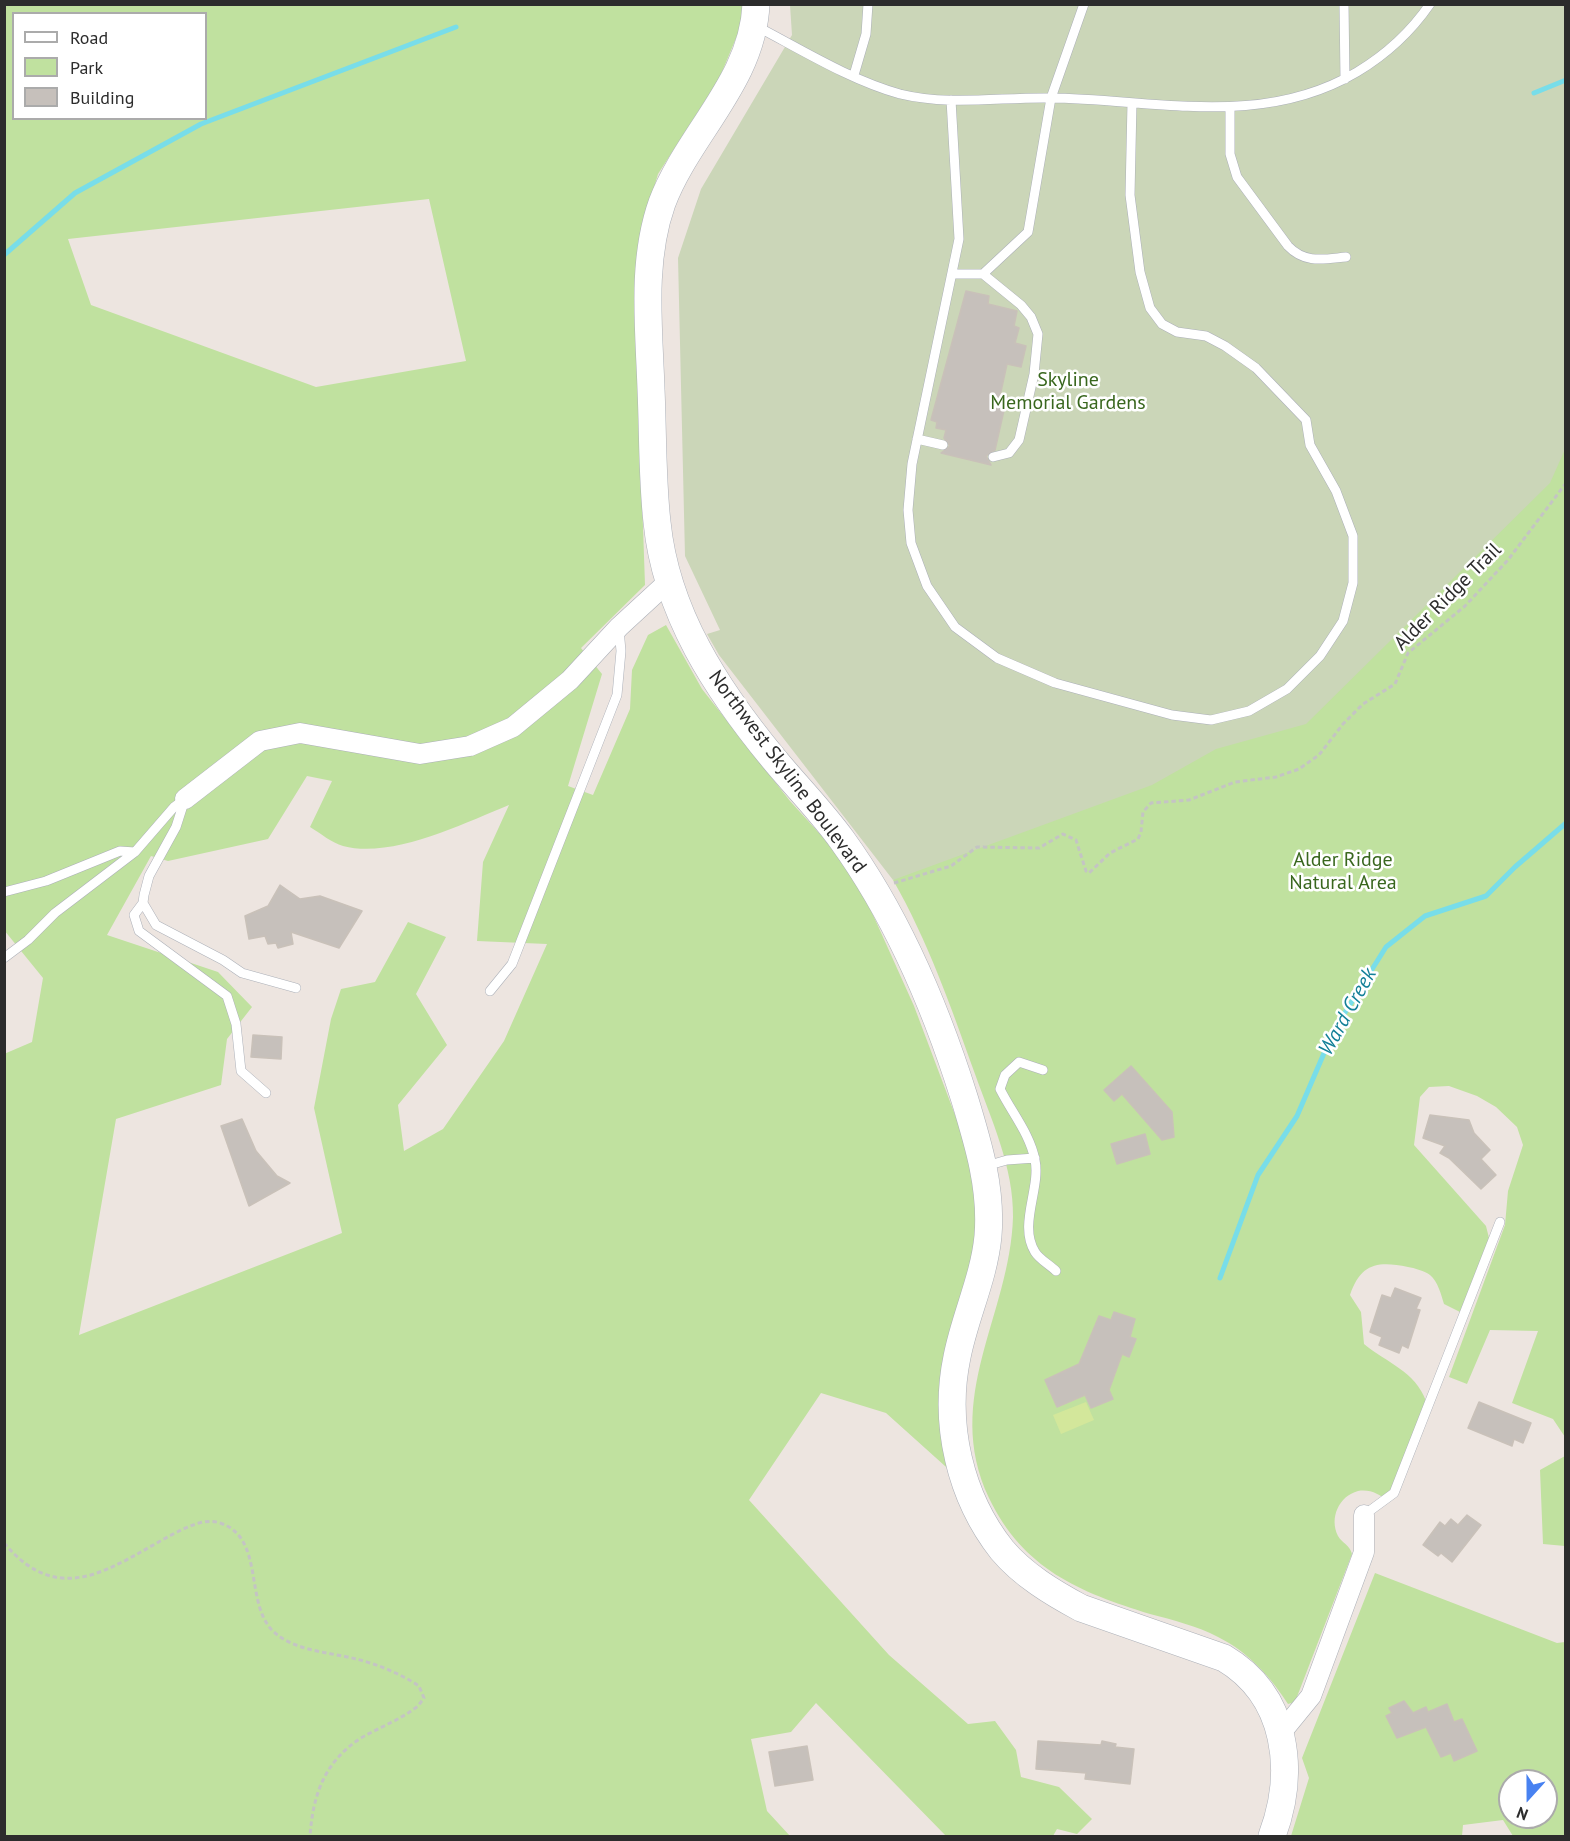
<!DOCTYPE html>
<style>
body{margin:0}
#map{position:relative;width:1570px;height:1841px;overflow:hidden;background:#ede5e0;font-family:"PT Sans",sans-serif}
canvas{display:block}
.frame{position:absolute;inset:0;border:6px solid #2c2c2c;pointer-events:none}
.legend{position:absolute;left:12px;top:12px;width:195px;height:108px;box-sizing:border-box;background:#fff;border:2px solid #ababab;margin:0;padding:8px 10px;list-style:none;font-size:18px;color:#2c2c2c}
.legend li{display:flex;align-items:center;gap:12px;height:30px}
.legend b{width:30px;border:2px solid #ababab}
.north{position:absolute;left:1498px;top:1769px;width:60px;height:60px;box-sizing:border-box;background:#fff;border:2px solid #ababab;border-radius:50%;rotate:201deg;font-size:16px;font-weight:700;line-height:24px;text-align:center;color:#2c2c2c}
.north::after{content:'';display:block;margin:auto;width:21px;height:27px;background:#4882f1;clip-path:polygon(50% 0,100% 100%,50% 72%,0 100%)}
</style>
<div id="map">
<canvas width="1570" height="1841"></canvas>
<div class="frame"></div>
<ul class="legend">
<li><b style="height:8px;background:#fff"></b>Road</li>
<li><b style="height:16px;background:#c0e19f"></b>Park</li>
<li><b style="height:16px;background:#c6c0bb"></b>Building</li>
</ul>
<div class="north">N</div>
</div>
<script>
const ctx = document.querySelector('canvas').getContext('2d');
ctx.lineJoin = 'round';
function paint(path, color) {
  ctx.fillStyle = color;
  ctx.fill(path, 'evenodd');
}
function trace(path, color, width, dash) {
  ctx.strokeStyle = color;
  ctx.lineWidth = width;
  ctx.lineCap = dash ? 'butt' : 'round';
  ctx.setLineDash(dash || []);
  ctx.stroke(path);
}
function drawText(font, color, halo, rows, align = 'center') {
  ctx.font = font + ' "PT Sans",sans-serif';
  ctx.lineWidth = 5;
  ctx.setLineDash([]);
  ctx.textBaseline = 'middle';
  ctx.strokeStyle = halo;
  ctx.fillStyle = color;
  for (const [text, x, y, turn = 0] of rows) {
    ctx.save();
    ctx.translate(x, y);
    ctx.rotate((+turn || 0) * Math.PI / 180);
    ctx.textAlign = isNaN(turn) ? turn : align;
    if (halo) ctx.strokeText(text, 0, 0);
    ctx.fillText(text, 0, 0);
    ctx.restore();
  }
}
const green = new Path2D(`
 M5,5h738l1,14 -25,60 -61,95 -19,65 -4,55 10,291 -64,63 21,26 -34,112 25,9 37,-86 2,-39 16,-35 18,-10 36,64 88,112 39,43 36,53 49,109 61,162 5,52 -25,255 -69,-62 -65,-20 -72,107 140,155 79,69 27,-3 21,29 5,27 38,10 33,32 -15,15 -20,-5 -4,7h-107l-130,-133 -25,29 -40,7 16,72 23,25h-785l-1,-782 28,-12 11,-64 -39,-48zM14,14h192v104h-192zM429,199l37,162 -150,26 -225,-82 -23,-66zM307,776l25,5 -22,46c10,6 22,16 33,19 49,13 119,-22 166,-41l-26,57 -6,79 70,3 -43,97 -61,88 -39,22 -6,-46 49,-60 -31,-51 30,-57 -38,-15 -33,60 -34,7 -10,30 -17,89 28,125 -263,102 37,-216 105,-34 6,-46 25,-32 -34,-35 -111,-37 44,-79 17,5 100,-22z
 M1565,5v1432l-12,-18 -41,-16 26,-72 -48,-1 -23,54 -18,-7 56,-152 3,-34 15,-46 -6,-18 -21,-20 -19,-11 -28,-10 -20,1 -9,10 -6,48 72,81 3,12 -29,74 -16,-8c-3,-10 -6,-22 -14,-29 -5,-4 -16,-7 -22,-8 -30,-6 -47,-4 -58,28l11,17 3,32c23,19 51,27 62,57l-38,101c-8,-8 -18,-13 -30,-11 -19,5 -29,27 -20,45 4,7 12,9 14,18l-57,148 -7,2c-18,-28 -40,-52 -70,-67 -21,-11 -45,-17 -68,-23 -71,-22 -127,-45 -161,-116 -47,-101 21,-182 24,-281 1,-49 -22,-98 -38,-143 -24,-67 -47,-133 -82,-194l15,-12z
 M1565,1456v90l-22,-2 -3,-74z
 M1375,1573l182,70 8,-1v194h-52l-10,-16 -40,5 -1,11h-171l18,-58 -7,-20zM1510,1781h36v36h-36z`);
const cemetery = new Path2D(`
 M790,5h775l1,442 -16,36 -244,241 -90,25 -64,36 -259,95 -174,-225 -12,-21 13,-4 -35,-74 -7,-298 23,-69 91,-154z`);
const pitch = new Path2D(`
 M1086,1402l8,18 -33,14 -8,-19z`);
const stream = new Path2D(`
 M1534,93l32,-13
 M4,255l71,-62 126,-69 255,-97
 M1220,1278l38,-103 39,-59 37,-86 52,-83 39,-31 61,-20 29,-29 51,-44`);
const building = new Path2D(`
 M966,291l23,5 -1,8 29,7 -3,15 5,2 -4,15 11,3 -5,21 -14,-3 -7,32 7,1 -12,53 -9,6 5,9 -50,-12 9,-7 -6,-8 2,-8 -10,-2 1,-6 -6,-2z
 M280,885l20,14 20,-3 42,15 -23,37 -48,-16 2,12 -15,4 -2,-5 -8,1 -3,-8 -16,3 -4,-23 23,-10z
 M253,1035l29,2 -1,22 -30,-2z
 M1131,1066l41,46 2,25 -12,3 -40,-46 -8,7 -10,-11z
 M1430,1115l39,5 5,13 16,17 -9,9 15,16 -15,14 -32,-31 -9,-5 5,-7 -22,-8z
 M242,1119l14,32 21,25 13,7 -41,23 -28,-80z
 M1145,1134l5,20 -33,10 -6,-20z
 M1395,1288l26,10 -5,11 4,1 -12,38 -6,-3 -3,8 -20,-8 3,-8 -12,-5 12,-37 9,3z
 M1114,1312l21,7 -5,18 6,2 -7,18 -7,-3 -13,36 4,9 -22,9 -6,-13 -28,12 -12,-27 34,-16 20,-48 12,4z
 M1479,1402l52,21 -8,20 -9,-4 -2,7 -44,-18z
 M1467,1515l14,10 -29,37 -11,-9 -3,3 -15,-11 17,-23 5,4 6,-7 7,6z
 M1404,1701l9,12 13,-6 2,5 19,-8 7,18 8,-3 15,32 -23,10 -3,-8 -10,4 -15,-30 -29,11 -11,-22 6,-3 -3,-5z
 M1038,1741l63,4 1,-4 14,3 -1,3 19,2 -4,35 -45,-5 1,-6 -50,-4z
 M807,1746l6,34 -38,6 -6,-34z`);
const path = new Path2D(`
 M894,883l57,-17 26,-19 62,1 24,-14 13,6 10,31 3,2 21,-20 28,-14 3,-7 2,-20 8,-9 38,-3 46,-18 41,-5 23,-8 20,-14 24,-31 20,-20 32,-20 13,-31 57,-47 43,-46 58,-77
 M4,1543c58,69 111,21 173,-11 13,-6 28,-14 43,-9 44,14 25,77 51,106 20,22 58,23 85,30 21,5 45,15 63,27l5,12 -6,8c-18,14 -38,21 -57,32 -37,24 -48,57 -51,98`);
const service = new Path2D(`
 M1344,4l1,75
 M756,26c46,24 94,54 144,68 49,12 101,3 150,4 105,1 211,31 307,-26 30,-18 53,-39 73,-68
 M854,75l12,-41 2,-30
 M951,100l8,139 -47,225 -4,46 3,33 16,43 28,41 42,31 58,25 117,32 39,5 38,-9 38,-22 33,-33 23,-35 10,-38v-47l-17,-45 -26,-46 -4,-25 -50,-52 -31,-22 -19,-10 -29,-4 -15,-8 -12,-16 -10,-36 -10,-77 2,-92
 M1230,107v47l7,23 51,69c17,18 36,13 58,11
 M952,274h31l45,-42 23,-134 33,-94
 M983,274l38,31 10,12 7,17 -4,40 -15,66 -10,13 -16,4
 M917,439l26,6
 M185,799l-9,28 -27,49 -5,19 -1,8 13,22 67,35 19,13 54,15
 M4,892l42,-11 74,-30 15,1
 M143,903l-9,12 5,16 88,65 9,28 5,47 25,22
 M4,958l24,-18 27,-27 80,-61 39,-45 11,-8
 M490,991l22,-27 105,-269 4,-44 -2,-22
 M1043,1070l-24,-8 -14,13 -5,14c12,24 30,45 35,71 6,28 -17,65 0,92 4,7 15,13 21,19
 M986,1166l21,-6 28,-2
 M1364,1515l30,-22 106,-271`);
const minor = new Path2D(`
 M185,799l75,-58 40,-8 120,21 50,-8 43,-19 57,-47 49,-53 50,-46
 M1280,1734l31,-38 53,-144v-37`);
const secondary = new Path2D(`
 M756,4c-3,77 -68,130 -94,199 -21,59 -13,125 -11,186 2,44 1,89 6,133 9,91 60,168 116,236 23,28 48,53 69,82 55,76 94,168 122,257 14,46 28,91 24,139 -4,42 -23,80 -31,121 -14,67 3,140 45,193 21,25 51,43 79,58l143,50c64,38 72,114 48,178`);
const parkNames = [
 ["Skyline",1068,380],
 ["Memorial Gardens",1068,403],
 ["Alder Ridge",1343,860],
 ["Natural Area",1343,883]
];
const streetNames = [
 ["Alder Ridge Trail",1448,597,-45],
 ["Northwest Skyline Boulevard",787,772,53]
];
const waterNames = [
 ["Ward Creek",1348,1012,-61]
];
paint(green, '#c0e19f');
paint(cemetery, '#cbd6b8');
paint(pitch, '#d3e79b');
trace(stream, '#78dde9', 5);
paint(building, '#c6c0bb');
trace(building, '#c9c1b9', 1.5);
trace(service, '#acb0b8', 10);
trace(minor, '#acb0b8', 21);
trace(secondary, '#acb0b8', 28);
trace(path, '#c4c4c4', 3, [4.5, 3]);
trace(service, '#fff', 9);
trace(minor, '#fff', 20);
trace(secondary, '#fff', 27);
drawText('20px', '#39671e', '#fff', parkNames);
drawText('20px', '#2c2c2c', '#fff', streetNames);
drawText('italic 21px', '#148098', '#fff', waterNames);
</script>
